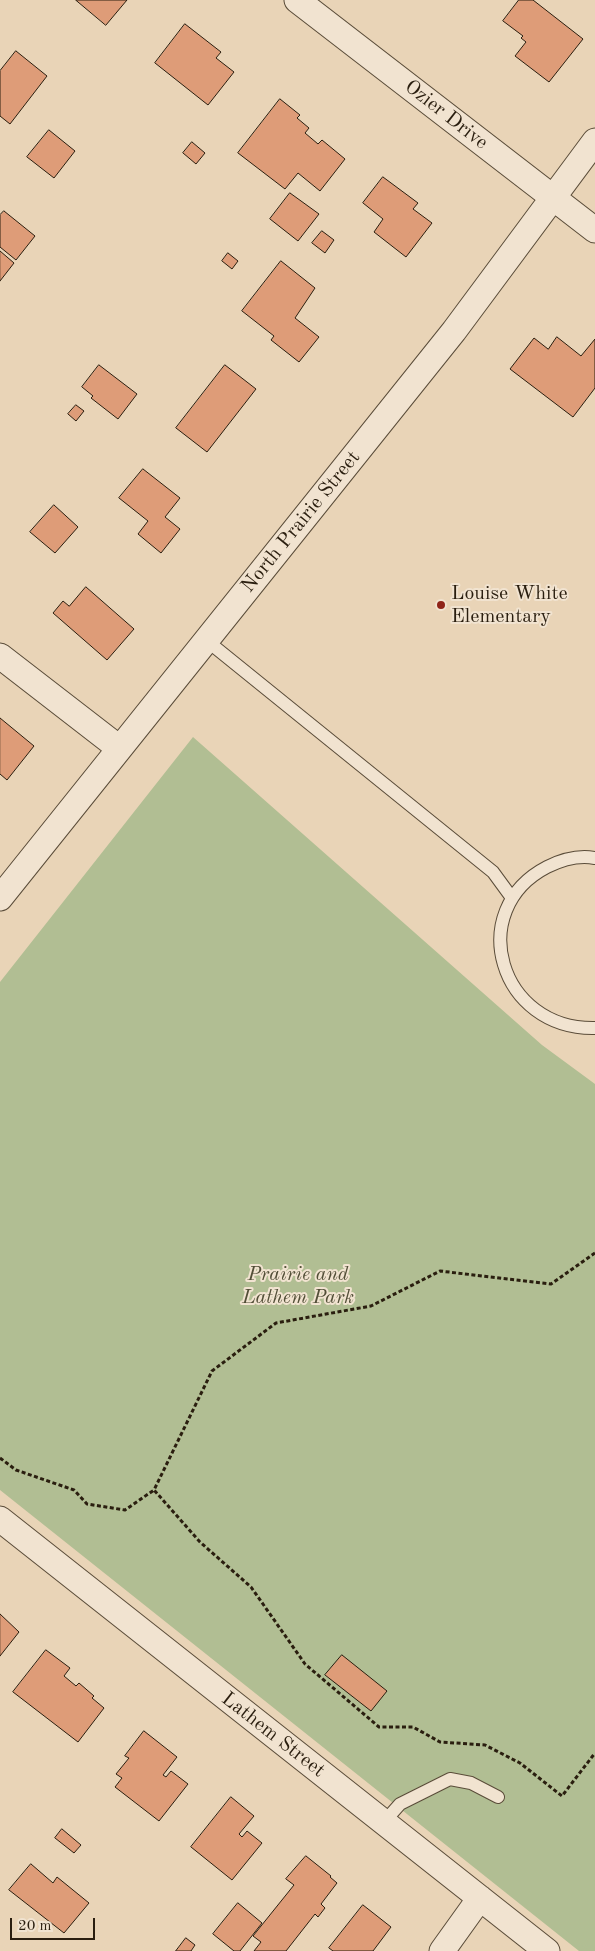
<!DOCTYPE html>
<style>
body{margin:0}
#map{position:relative;width:595px;height:1951px;overflow:hidden;background:#e9d4b7;font-family:"Old Standard TT",serif}
canvas{display:block}
.scale{position:absolute;left:10px;top:1918px;width:85px;height:22px;box-sizing:border-box;border:2px solid #2a1e0f;border-top:0;padding-left:6px;font-size:15px;line-height:18px;white-space:nowrap;color:#2a1e0f;-webkit-text-stroke:4px #f1e3d0;paint-order:stroke}
</style>
<div id="map">
<canvas width="595" height="1951"></canvas>
<div class="scale">20 m</div>
</div>
<script>
const ctx = document.querySelector('canvas').getContext('2d');
ctx.lineJoin = 'round';
function paint(path, color) {
  ctx.fillStyle = color;
  ctx.fill(path, 'evenodd');
}
function trace(path, color, width, dash) {
  ctx.strokeStyle = color;
  ctx.lineWidth = width;
  ctx.lineCap = dash ? 'butt' : 'round';
  ctx.setLineDash(dash || []);
  ctx.stroke(path);
}
function drawText(font, color, halo, rows, align = 'center') {
  ctx.font = font + ' "Old Standard TT",serif';
  ctx.lineWidth = 4;
  ctx.setLineDash([]);
  ctx.textBaseline = 'middle';
  ctx.strokeStyle = halo;
  ctx.fillStyle = color;
  for (const [text, x, y, turn = 0] of rows) {
    ctx.save();
    ctx.translate(x, y);
    ctx.rotate((+turn || 0) * Math.PI / 180);
    ctx.textAlign = isNaN(turn) ? turn : align;
    if (halo) ctx.strokeText(text, 0, 0);
    ctx.fillText(text, 0, 0);
    ctx.restore();
  }
}
const green = new Path2D(`
 M193,737l349,308 53,39v867h-16l-579,-461v-508z`);
const building = new Path2D(`
 M76,0h51l-21,25z
 M519,0h14l50,39 -34,43 -34,-26 11,-14 -5,-4 2,-2 -20,-15z
 M185,24l36,28 -5,6 18,14 -26,33 -53,-42z
 M16,51l31,25 -37,48 -10,-8v-45z
 M280,99l20,16 -3,3 12,10 -4,5 13,11 4,-4 23,19 -25,32 -22,-18 -13,16 -47,-36z
 M49,130l26,21 -21,27 -27,-21z
 M192,142l13,11 -9,11 -13,-11z
 M383,177l35,26 -5,6 19,14 -26,34 -32,-25 9,-13 -20,-16z
 M290,193l29,21 -21,27 -28,-22z
 M4,211l31,25 -19,24 -16,-13v-32z
 M322,231l12,9 -9,13 -13,-10z
 M0,251l14,12 -14,18z
 M228,253l10,8 -6,8 -10,-8z
 M281,261l34,27 -20,30 24,19 -20,25 -28,-22 3,-4 -32,-25z
 M557,337l24,19 14,-17v49l-22,29 -63,-48 24,-31 14,11z
 M99,365l38,29 -19,25 -27,-21 2,-2 -11,-9z
 M225,365l31,24 -49,63 -31,-24z
 M76,405l8,6 -8,10 -8,-7z
 M143,469l37,29 -15,19 15,12 -19,24 -23,-19 10,-13 -29,-23z
 M54,505l24,22 -23,26 -25,-21z
 M86,587l48,42 -27,31 -54,-47 10,-12 6,5z
 M0,718l34,28 -27,34 -7,-6z
 M0,1614l19,18 -19,24z
 M46,1650l24,18 -6,8 12,10 3,-3 15,13 -2,2 12,10 -26,34 -65,-50z
 M342,1655l45,36 -16,20 -46,-36z
 M144,1731l33,26 -14,18 3,2 5,-6 17,13 -29,37 -44,-34 7,-9 -6,-4 13,-16 -4,-2z
 M231,1797l23,19 -15,18 3,3 5,-6 15,12 -30,37 -41,-33z
 M62,1829l19,16 -7,8 -19,-15z
 M306,1856l25,20 -1,1 7,6 -16,21 4,4 -7,9 -3,-3 -29,37h-32l7,-9 -8,-6 41,-51 -8,-6z
 M31,1864l22,19 4,-6 32,26 -25,30 -55,-43z
 M238,1903l24,20 -22,28h-6l-21,-17z
 M363,1905l28,22 -18,24h-40l-4,-3z
 M186,1938l9,7 -4,6h-15z`);
const path = new Path2D(`
 M595,1253l-44,31 -111,-13 -69,35 -95,17 -64,48 -58,119 46,52 51,45 54,77 74,63h34l27,15 45,3 35,18 42,33 33,-43
 M0,1458l16,12 58,20 13,14 38,6 29,-20`);
const service = new Path2D(`
 M206,640l287,232 19,26
 M595,858c-16,-3 -34,2 -48,9 -83,43 -48,163 48,161
 M384,1822l16,-18 50,-25 21,4 27,14`);
const minor = new Path2D(`
 M297,0l298,230
 M0,656l119,92
 M0,898l454,-567 141,-190
 M0,1519l547,432
 M442,1951l38,-53`);
const markers = [
 [441,605,5,"#8f2418"]
];
const streetNames = [
 ["Ozier Drive",446,115,38],
 ["North Prairie Street",301,522,-51],
 ["Lathem Street",273,1735,38]
];
const poiNames = [
 ["Louise White",451,594],
 ["Elementary",451,617]
];
const parkNames = [
 ["Prairie and",298,1275],
 ["Lathem Park",298,1298]
];
paint(green, '#b1be93');
paint(building, '#de9c78');
trace(building, '#2a1e0f', 1);
trace(service, '#5a4c39', 14);
trace(minor, '#5a4c39', 27);
trace(path, '#2a1e0f', 3, [4, 2.5]);
trace(service, '#f1e3d0', 12);
trace(minor, '#f1e3d0', 25);
for (const [x, y, r, color] of markers) {
  const dot = new Path2D();
  dot.arc(x, y, r, 0, 2 * Math.PI);
  ctx.fillStyle = color;
  ctx.fill(dot);
  trace(dot, '#f1e3d0', 2);
}
drawText('20px', '#2a1e0f', '#f1e3d0', streetNames);
drawText('20px', '#2a1e0f', '#f1e3d0', poiNames, 'left');
drawText('italic 20px', '#524e37', '#f1e3d0', parkNames);
</script>
